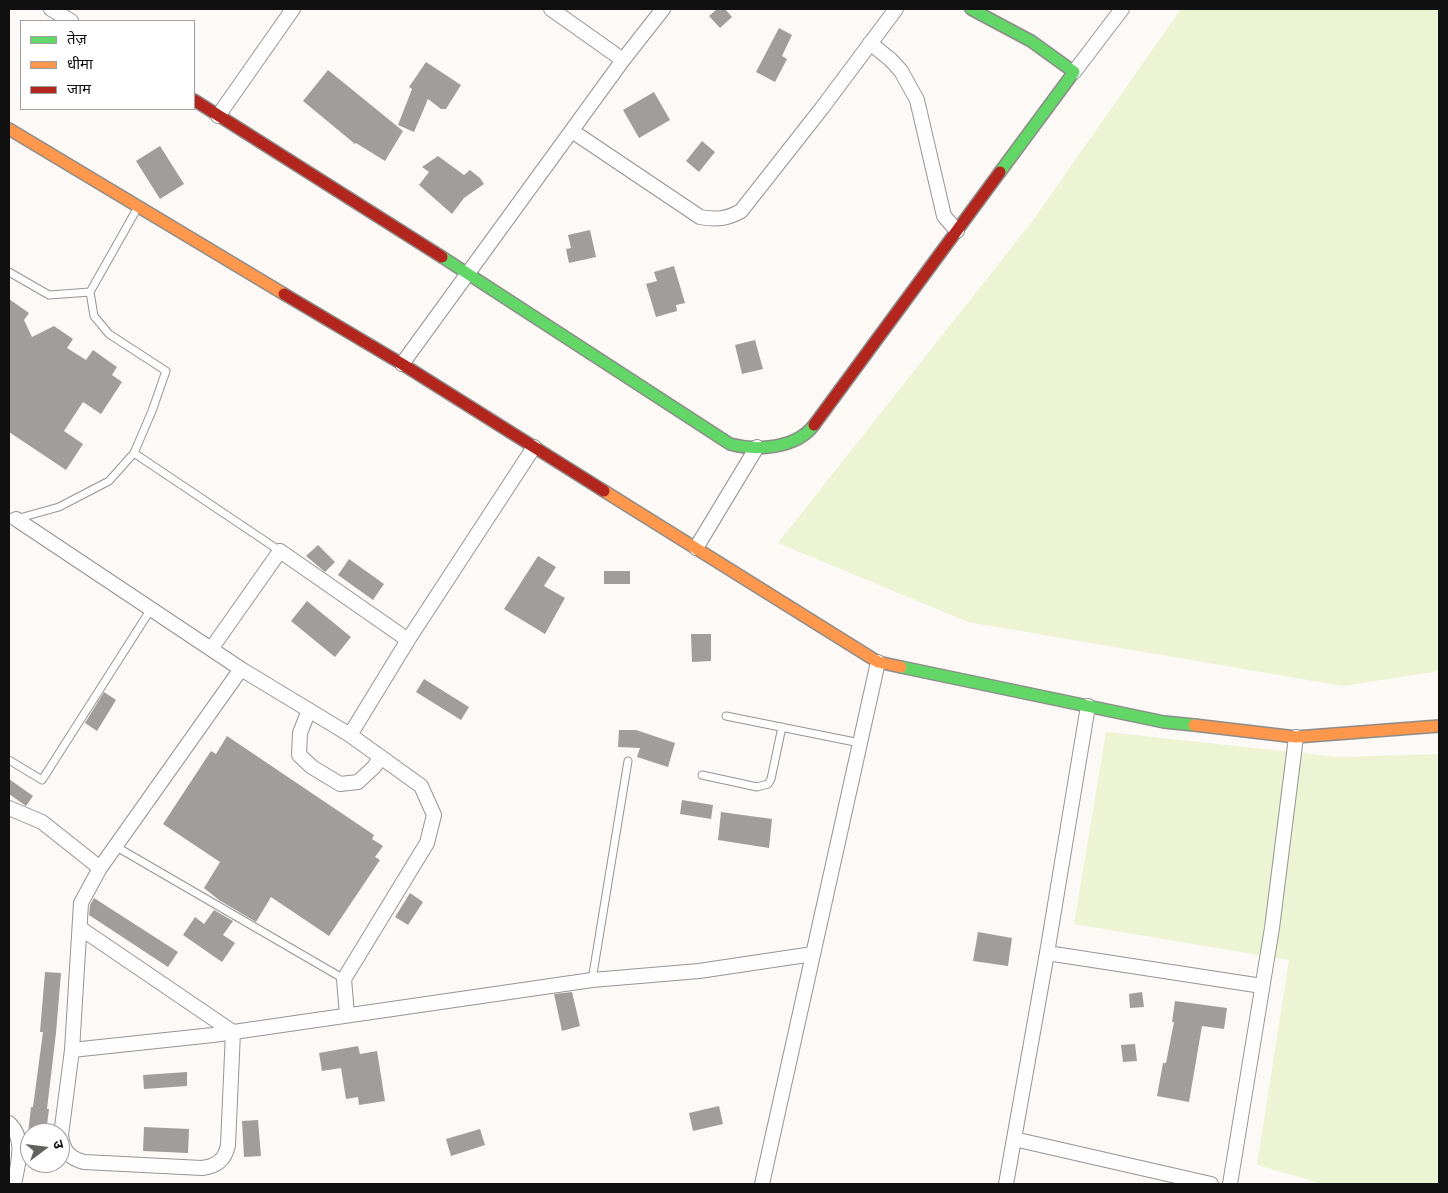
<!DOCTYPE html>
<meta charset="utf-8">
<style>
body{margin:0}
#map{position:relative;width:1448px;height:1193px;overflow:hidden;background:#fcf9f6;font-family:Merriweather,"Noto Sans Devanagari",serif}
canvas{display:block}
.frame{position:absolute;inset:0;border:10px solid #101010;pointer-events:none}
.legend{position:absolute;left:20px;top:20px;width:175px;height:90px;box-sizing:border-box;background:#fff;border:1px solid #9f9f9f;margin:0;padding:6px 9px;list-style:none;font-size:15px;color:#101010}
.legend li{display:flex;align-items:center;gap:10px;height:25px}
.legend b{width:25px;border:1px solid #9f9f9f}
.north{position:absolute;left:20px;top:1123px;width:50px;height:50px;box-sizing:border-box;background:#fff;border:1px solid #9f9f9f;border-radius:50%;rotate:75deg;font-size:14px;font-weight:700;line-height:20px;text-align:center;color:#101010}
.north::after{content:'';display:block;margin:auto;width:18px;height:22px;background:#636260;clip-path:polygon(50% 0,100% 100%,50% 72%,0 100%)}
</style>
<div id="map">
<canvas width="1448" height="1193"></canvas>
<div class="frame"></div>
<ul class="legend">
<li><b style="height:6px;background:#63d668"></b>तेज़</li>
<li><b style="height:6px;background:#ff974d"></b>धीमा</li>
<li><b style="height:6px;background:#b3261e"></b>जाम</li>
</ul>
<div class="north">उ</div>
</div>
<script>
const ctx = document.querySelector('canvas').getContext('2d');
ctx.lineJoin = 'round';
function paint(path, color) {
  ctx.fillStyle = color;
  ctx.fill(path, 'evenodd');
}
function trace(path, color, width, dash) {
  ctx.strokeStyle = color;
  ctx.lineWidth = width;
  ctx.lineCap = dash ? 'butt' : 'round';
  ctx.setLineDash(dash || []);
  ctx.stroke(path);
}
const green = new Path2D(`
 M1181,9h258v662l-96,15 -375,-64 -190,-79 253,-320z
 M1106,732l232,25 101,-3v430h-116l-66,-19 32,-205 -215,-36z`);
const building = new Path2D(`
 M717,9h8l7,8 -12,11 -11,-12z
 M779,28l13,7 -10,21 5,3 -12,23 -19,-10z
 M426,62l35,23 -15,24h-5l-13,-10 -14,33 -16,-7 14,-36 -3,-2z
 M328,70l75,61 -18,30 -29,-18 -1,1 -52,-43z
 M654,92l16,28 -31,18 -16,-28z
 M702,141l13,11 -16,20 -13,-11z
 M160,146l24,38 -24,15 -24,-38z
 M438,156l26,19 6,-5 10,8 4,6 -20,14 -12,16 -33,-29 10,-13 -7,-5z
 M590,230l6,27 -27,6 -3,-14 5,-1 -3,-13z
 M674,266l11,37 -9,2 1,6 -21,6 -10,-33 11,-3 -3,-9z
 M9,299l20,14 -5,7 8,17 22,-11 19,13 -6,9 19,12 7,-10 24,17 -5,8 10,7 -21,32 -18,-12 -19,29 19,13 -17,26 -57,-38z
 M755,340l8,29 -21,5 -7,-29z
 M318,545l17,17 -10,10 -19,-16z
 M538,556l18,11 -12,19 21,12 -20,36 -41,-25z
 M349,559l35,25 -11,16 -35,-25z
 M604,571h26v13h-26z
 M307,601l44,36 -16,20 -44,-36z
 M691,634h20v27l-19,1z
 M424,679l45,28 -8,13 -45,-28z
 M104,692l12,8 -19,31 -12,-8z
 M619,730h17l39,13 -7,24 -31,-10 3,-9 -22,-1z
 M227,736l147,99 -2,4 11,7 -8,11 5,3 -51,76 -58,-39 -15,25 -37,-22 -15,-12 16,-26 -57,-38 48,-73 5,3z
 M9,779l24,17 -7,10 -17,-12z
 M682,800l31,5 -2,14 -31,-5z
 M721,812l51,7 -3,29 -51,-8z
 M410,893l13,9 -15,23 -13,-8z
 M94,898l84,54 -10,15 -79,-52 1,-10z
 M214,910l19,11 -10,14 12,8 -13,19 -39,-27 12,-18 9,7z
 M978,932l34,6 -4,28 -35,-5z
 M45,972l16,1 -5,60 -9,76h2l-3,24h-18l3,-26h2l10,-75h-3z
 M572,992l8,34 -18,5 -8,-37z
 M1142,992l2,15 -14,1 -1,-14z
 M1175,1001l52,7 -3,21 -22,-3 -13,76 -32,-6 6,-33h3l8,-41h-2z
 M1135,1044l2,17 -14,1 -2,-17z
 M358,1046l2,8 17,-3 8,50 -26,4 -1,-8 -12,2 -5,-31 -19,3 -3,-18z
 M187,1072v14l-43,3 -1,-14z
 M719,1106l4,18 -30,7 -4,-18z
 M258,1120l3,36 -17,1 -2,-36z
 M144,1127l45,2 -1,24 -45,-2z
 M480,1129l5,16 -34,11 -5,-17z`);
const lane = new Path2D(`
 M9,272l40,23 41,-3
 M134,453l146,98
 M9,517l7,2 43,-12 50,-26 25,-28 18,-42 14,-40 -57,-37 -15,-18 -4,-24 48,-85
 M726,716l134,27
 M9,760l33,20 109,-171
 M702,775l55,12 11,-3 3,-5 11,-52
 M115,846l229,133
 M592,980l36,-219`);
const street = new Path2D(`
 M51,9l20,12
 M551,9l72,51
 M870,43l21,17 10,11 16,29 27,116 13,15
 M1074,72l48,-63
 M218,116l75,-107
 M572,131l128,86c16,3 27,2 41,-6l81,-103 74,-99
 M402,364l221,-304 40,-51
 M16,519l225,150
 M696,548l61,-101
 M211,649l69,-98 128,89
 M309,710l-9,23 -1,22 13,12 28,17 18,-2 16,-15 7,-10
 M350,735l58,-95 126,-193
 M9,808l33,14 58,46 141,-199 109,66 71,51 13,29 -7,28 -83,136 3,36
 M80,928l153,104 -5,113c-3,15 -11,21 -26,23l-118,-6c-15,-4 -21,-11 -23,-27l11,-85 9,-147 19,-35
 M1047,953l215,33
 M72,1050l141,-15 379,-55 107,-9 114,-17
 M9,1123c17,16 9,41 5,61
 M1014,1139l197,45
 M762,1184l116,-522
 M1006,1184l41,-231 41,-247
 M1230,1184l42,-256 24,-191`);
const fast = new Path2D(`
 M971,9l60,32 43,31 -74,100
 M442,257l288,187c26,7 66,5 84,-19
 M901,667l263,55 30,3`);
const slow = new Path2D(`
 M9,129l275,165
 M604,491l274,171 23,5
 M1194,725l102,12 143,-11`);
const jam = new Path2D(`
 M194,100l248,157
 M284,294l118,70 202,127
 M814,425l186,-253`);
paint(green, '#edf4d3');
paint(building, '#a09d9b');
trace(lane, '#969594', 9);
trace(street, '#969594', 16);
trace(fast, '#8d8c8a', 14);
trace(slow, '#8d8c8a', 14);
trace(jam, '#8d8c8a', 14);
trace(lane, '#fffefe', 7);
trace(street, '#fffefe', 14);
trace(fast, '#63d668', 11);
trace(slow, '#ff974d', 11);
trace(jam, '#b3261e', 11);
</script>
